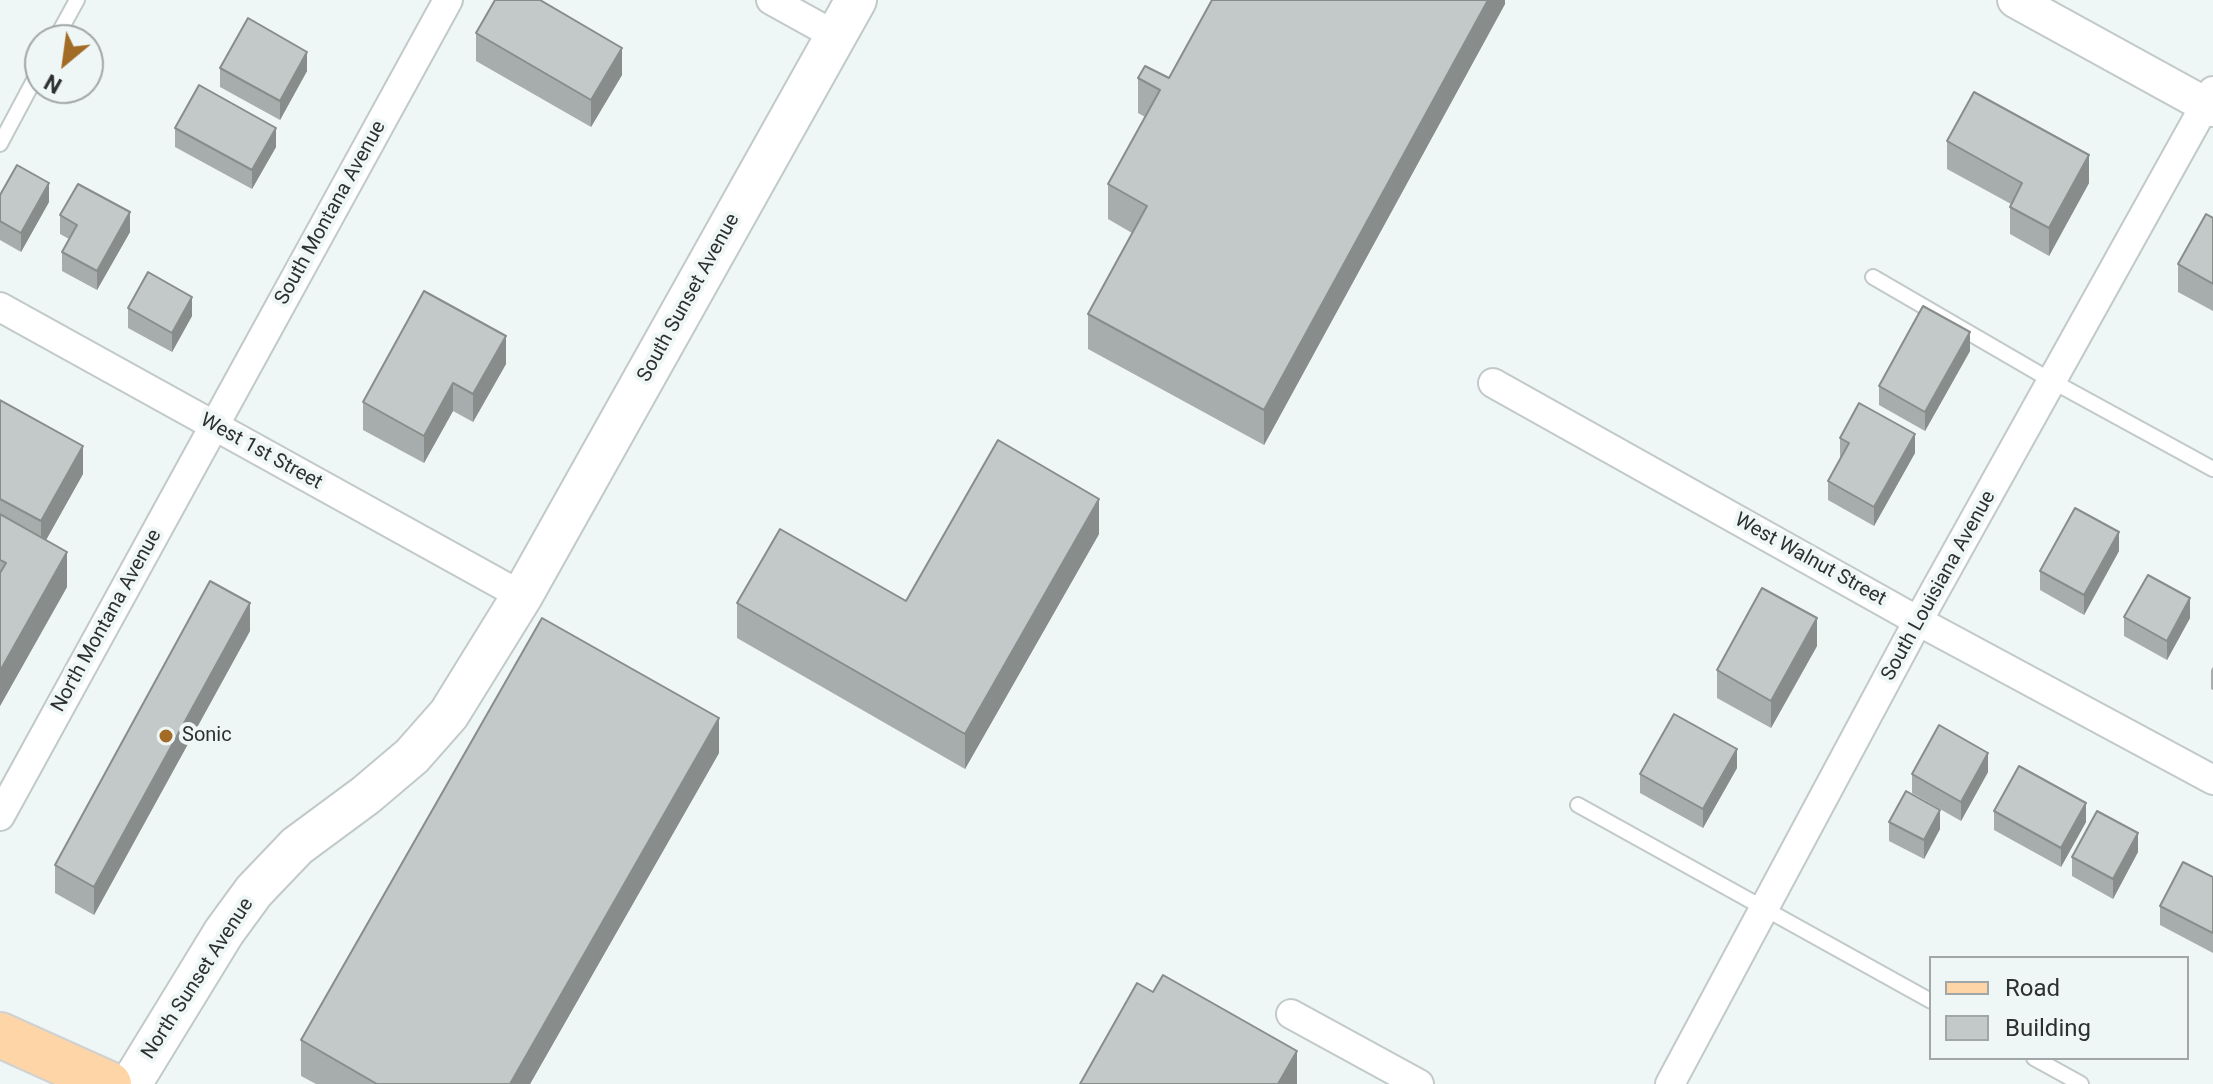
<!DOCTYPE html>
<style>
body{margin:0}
#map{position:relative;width:2213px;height:1084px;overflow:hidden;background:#eff7f6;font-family:Roboto,sans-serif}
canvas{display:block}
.legend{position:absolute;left:1929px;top:956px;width:260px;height:104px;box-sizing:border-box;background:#eff7f6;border:2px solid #a1a7a6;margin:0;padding:10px 14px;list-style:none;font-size:24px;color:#2d302f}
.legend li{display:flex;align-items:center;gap:16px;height:40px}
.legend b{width:40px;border:2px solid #a1a7a6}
.north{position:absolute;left:24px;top:24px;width:80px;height:80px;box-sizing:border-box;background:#eff7f6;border:2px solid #a1a7a6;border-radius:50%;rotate:209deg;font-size:22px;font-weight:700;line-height:32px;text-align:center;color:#2d302f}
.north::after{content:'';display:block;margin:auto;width:28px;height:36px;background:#a26c27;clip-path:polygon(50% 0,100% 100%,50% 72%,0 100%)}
</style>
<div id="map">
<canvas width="2213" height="1084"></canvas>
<ul class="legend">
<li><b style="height:10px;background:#fdd5a7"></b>Road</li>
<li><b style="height:22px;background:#c2c9c8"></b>Building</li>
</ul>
<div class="north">N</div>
</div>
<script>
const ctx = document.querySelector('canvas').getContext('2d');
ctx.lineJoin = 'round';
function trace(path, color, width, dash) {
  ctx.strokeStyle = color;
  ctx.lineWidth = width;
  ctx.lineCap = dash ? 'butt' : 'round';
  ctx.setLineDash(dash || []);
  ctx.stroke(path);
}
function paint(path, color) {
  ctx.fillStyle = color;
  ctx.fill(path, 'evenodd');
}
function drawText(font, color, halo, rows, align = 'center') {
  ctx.font = font + ' Roboto,sans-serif';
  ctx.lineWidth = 8;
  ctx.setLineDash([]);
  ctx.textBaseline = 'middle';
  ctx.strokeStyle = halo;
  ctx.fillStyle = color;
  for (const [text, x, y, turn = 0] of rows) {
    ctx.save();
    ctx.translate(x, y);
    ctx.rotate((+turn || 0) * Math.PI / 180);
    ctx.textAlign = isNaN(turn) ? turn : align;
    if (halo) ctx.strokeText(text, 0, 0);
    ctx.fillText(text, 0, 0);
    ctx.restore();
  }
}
const service = new Path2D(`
 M55,40l22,-40
 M0,144l40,-75
 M1873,277l179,104 161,88
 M1578,805l353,196
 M2034,1058l47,26`);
const minor = new Path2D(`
 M771,0l65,36
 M0,307l522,289
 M1493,383l425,238 295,159
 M0,816l448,-816
 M1291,1014l128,70
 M1670,1084l248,-463 295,-530`);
const tertiary = new Path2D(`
 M2015,0l198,109`);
const secondary = new Path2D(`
 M131,1084l93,-152 30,-41 43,-45 69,-51 46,-39 37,-42 73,-118 334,-596`);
const primary = new Path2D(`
 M0,1035l109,49`);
const wall = new Path2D(`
 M1505,0v4l-241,441 -176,-96v-35l44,-81 -24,-14v-35l37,-67 -7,-4v-35h31z
 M476,33l146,42 -31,52 -115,-66z
 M220,68l87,3 -27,49 -60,-33z
 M175,128l101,19 -24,42 -77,-42z
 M1947,141l142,42 -40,73 -39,-22v-27l1,-3 -64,-35z
 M0,195l49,7 -28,50 -21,-12z
 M60,215l70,17 -33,58 -35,-19v-19l7,-13 -9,-5z
 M2213,218v93l-35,-19v-28z
 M128,308l64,8 -20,36 -44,-24z
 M1970,351l-45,80 -46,-26v-19z
 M506,364l-33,58 -20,-11 -29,52 -61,-33v-28z
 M0,400l83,74 -37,66 21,47 -67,119z
 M1840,438l75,15 -41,73 -46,-26v-19l13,-24h-1z
 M1099,534l-134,235 -228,-131v-35l169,-2z
 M2119,551l-35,64 -44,-25v-19z
 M2124,617l66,1 -23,42 -43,-24z
 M250,631l-156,284 -39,-22v-28z
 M1817,646l-46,82 -54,-30v-28z
 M2213,667v23l-2,-1v-19z
 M719,753l-189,331h-214l-15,-8v-36z
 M1737,768l-34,60 -63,-35v-19z
 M1988,772l-27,49 -49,-28v-19z
 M1994,811l92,11 -25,45 -67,-37z
 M1889,822l51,7 -16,30 -35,-18z
 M2138,852l-25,47 -41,-23v-19z
 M2213,877v76l-53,-28v-19z`);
const shadedWall = new Path2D(`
 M1488,0h17v4l-241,441v-35z
 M622,48v27l-31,52v-27z
 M307,52v19l-27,49v-19z
 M276,128v19l-24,42v-19z
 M2089,155v28l-40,73v-28z
 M49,183v19l-28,50v-19z
 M130,212v20l-33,58v-19z
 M192,297v19l-20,36v-19z
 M1970,332v19l-45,80v-19z
 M506,336v28l-33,58v-28z
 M453,383v28l-29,52v-27z
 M1915,434v19l-41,73v-19z
 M83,446v28l-42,75v-28z
 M1099,499v35l-134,235v-35z
 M2119,532v19l-35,64v-20z
 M67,552v35l-67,119v-35z
 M2190,598v20l-23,42v-19z
 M250,603v28l-156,284v-28z
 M1817,618v28l-46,82v-27z
 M719,718v35l-189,331h-20z
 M1737,749v19l-34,60v-19z
 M1988,753v19l-27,49v-19z
 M2086,803v19l-25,45v-19z
 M1940,810v19l-16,30v-19z
 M2138,833v19l-25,47v-20z
 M1297,1051v33h-19z`);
const building = new Path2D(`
 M495,0h45l82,48 -31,52 -115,-67z
 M1212,0h276l-224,410 -176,-96 59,-108 -39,-22 52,-94 -22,-12 7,-12 24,12z
 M248,18l59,34 -27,49 -60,-33z
 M199,85l77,43 -24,42 -77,-42z
 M1974,92l115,63 -40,73 -39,-21 12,-24 -75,-42z
 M17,165l32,18 -28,50 -21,-12v-26z
 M78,184l52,28 -33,59 -35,-19 15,-27 -17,-10z
 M2206,214l7,4v66l-35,-20z
 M148,272l44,25 -20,36 -44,-25z
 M424,291l82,45 -33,58 -20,-11 -29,53 -61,-34z
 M1923,306l47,26 -45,80 -46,-26z
 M0,400l83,46 -42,75 -41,-22z
 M1859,403l56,31 -41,73 -46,-26 21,-38 -9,-5z
 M998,440l101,59 -134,235 -228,-131 43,-74 126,72z
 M2075,508l44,24 -35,63 -44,-24z
 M0,514l67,38 -67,119v-98l6,-10 -6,-3z
 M2148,575l42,23 -23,43 -43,-24z
 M210,581l40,22 -156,284 -39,-22z
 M1762,588l55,30 -46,83 -54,-31z
 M542,618l177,100 -209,366h-133l-76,-44z
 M1674,714l63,35 -34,60 -63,-35z
 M1939,725l49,28 -27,49 -49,-28z
 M2019,766l67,37 -25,45 -67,-37z
 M1906,791l34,19 -16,30 -35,-18z
 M2097,811l41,22 -25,46 -41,-22z
 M2183,862l30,15v56l-53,-27z
 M1163,975l134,76 -19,33h-198l57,-101 16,9z`);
const markers = [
 [166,736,8,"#a26c27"]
];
const streetNames = [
 ["South Montana Avenue",331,213,-61],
 ["South Sunset Avenue",689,298,-61],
 ["West 1st Street",261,452,29],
 ["West Walnut Street",1810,560,29],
 ["South Louisiana Avenue",1939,586,-61],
 ["North Montana Avenue",107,621,-61],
 ["North Sunset Avenue",198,979,-57]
];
const poiNames = [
 ["Sonic",182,736]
];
trace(service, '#c2c9c9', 18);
trace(minor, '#c2c9c9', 32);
trace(tertiary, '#c2c9c9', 38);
trace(secondary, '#c2c9c9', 44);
trace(primary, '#d1d1d1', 48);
trace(service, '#fff', 14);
trace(minor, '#fff', 28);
trace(tertiary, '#fff', 34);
trace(secondary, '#fff', 40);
trace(primary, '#fdd5a7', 44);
paint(wall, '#a7adac');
paint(shadedWall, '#888d8c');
paint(building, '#c2c9c8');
trace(building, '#888d8c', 2);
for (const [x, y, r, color] of markers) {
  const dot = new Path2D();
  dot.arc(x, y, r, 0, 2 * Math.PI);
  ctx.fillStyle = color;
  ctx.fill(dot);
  trace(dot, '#eff7f6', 3);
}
drawText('20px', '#2d302f', '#eff7f6', streetNames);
drawText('20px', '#2d302f', '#eff7f6', poiNames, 'left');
</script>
